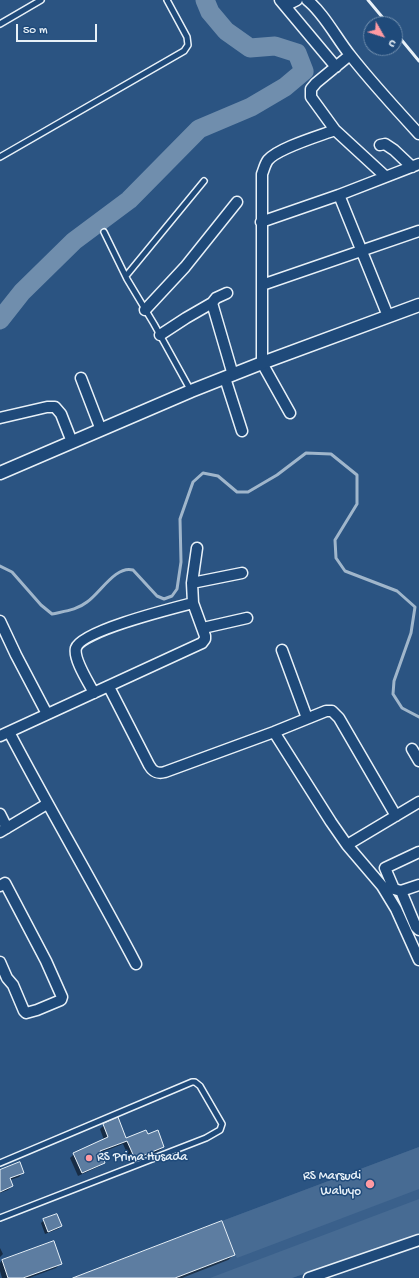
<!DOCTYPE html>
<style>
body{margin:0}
#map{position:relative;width:419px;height:1278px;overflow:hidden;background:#2b5482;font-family:"Gochi Hand",sans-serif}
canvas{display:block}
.north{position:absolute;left:363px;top:16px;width:40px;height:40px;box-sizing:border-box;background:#1f4a7a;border:1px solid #6f8dac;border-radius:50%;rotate:129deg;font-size:11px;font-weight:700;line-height:16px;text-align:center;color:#e8f1f8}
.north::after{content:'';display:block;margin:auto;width:14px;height:18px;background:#ff9aa2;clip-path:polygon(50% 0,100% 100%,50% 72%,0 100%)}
.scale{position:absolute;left:16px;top:24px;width:81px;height:18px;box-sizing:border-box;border:2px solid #e8f1f8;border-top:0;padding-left:5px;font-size:12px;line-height:14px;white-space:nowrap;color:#e8f1f8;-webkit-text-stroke:3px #1f4a7a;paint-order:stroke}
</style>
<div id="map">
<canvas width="419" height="1278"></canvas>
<div class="north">U</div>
<div class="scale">50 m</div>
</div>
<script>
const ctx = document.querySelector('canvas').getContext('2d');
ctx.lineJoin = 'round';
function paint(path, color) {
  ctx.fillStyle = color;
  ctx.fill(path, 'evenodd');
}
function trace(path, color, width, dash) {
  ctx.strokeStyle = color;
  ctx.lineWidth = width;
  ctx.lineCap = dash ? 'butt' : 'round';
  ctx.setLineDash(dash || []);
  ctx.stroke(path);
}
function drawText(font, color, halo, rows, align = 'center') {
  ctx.font = font + ' "Gochi Hand",sans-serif';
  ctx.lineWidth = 3;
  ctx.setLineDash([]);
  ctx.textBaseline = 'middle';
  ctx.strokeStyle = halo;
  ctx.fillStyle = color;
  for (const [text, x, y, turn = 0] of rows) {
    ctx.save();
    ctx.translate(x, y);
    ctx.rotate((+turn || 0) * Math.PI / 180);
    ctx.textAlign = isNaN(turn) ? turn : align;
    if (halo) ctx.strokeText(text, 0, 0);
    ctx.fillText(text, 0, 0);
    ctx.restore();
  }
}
const built = new Path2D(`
 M419,1147v87l-127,44h-117l60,-23 -13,-34z`);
const green = new Path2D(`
 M419,1147v42l-182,69 -2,-3 -13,-34z
 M419,1199v35l-127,44h-82z`);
const shadow = new Path2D(`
 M104,1125l22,14 21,-4 16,12 -4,4 -28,11 -8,-18 -23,9 4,9 -4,4 -22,10 -8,-18 4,-4 30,-14 -4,-11z
 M0,1172l23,1 -4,4 -9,3 2,6 -4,4 -8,3z
 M44,1220l17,6 -3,3 -13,5 -4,-11z
 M0,1248l3,6 -3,3z
 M234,1255l-6,5 -46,18h-108z
 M2,1260l59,3 -5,5 -27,10h-27l-2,-7v-8z`);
const stream = new Path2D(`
 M0,566l12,6 29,33 11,9c13,-3 25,-4 35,-12 13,-9 29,-37 46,-32l24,26 7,3 8,-3 5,-7 4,-27 -1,-43 13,-37 10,-9 15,3 19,16h11l29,-17 29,-22 25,1 26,21v29l-22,36 1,18 9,13 52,20 18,16 -4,26 -17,48 -1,13 9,14 17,9`);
const river = new Path2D(`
 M0,320l22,-28 52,-51 55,-41 70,-71 52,-22 34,-20 19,-16 -7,-18 -22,-7 -25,2 -24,-17 -16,-19 -5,-12`);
const building = new Path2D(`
 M118,1117l8,21 20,-8 2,4 10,-4 6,17 -29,12 -8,-18 -27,10 5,12 -23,10 -9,-20 35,-16 -5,-13z
 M20,1162l4,11 -14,5 3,8 -13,6v-22z
 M57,1214l5,12 -14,6 -5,-13z
 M222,1221l13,34 -60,23h-102z
 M54,1241l8,23 -39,14h-15l-6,-18z`);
const service = new Path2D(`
 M0,24l41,-24
 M0,157l184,-106 4,-6 -1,-8 -20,-37
 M104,232l23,47 27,45 37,67
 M126,276l78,-95
 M0,1163l192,-81h3l5,4 22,38 -2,6 -14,8 -206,80`);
const minor = new Path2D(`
 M280,0l56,67
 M307,0c16,12 30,39 43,55 22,28 45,53 69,79
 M285,6l12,-6
 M350,55l-34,28 -5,6v8l24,33 50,46
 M380,145l5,-1 9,6 18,17
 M339,195l49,121
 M261,222l78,-27 80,-31
 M262,285l157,-54
 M227,293l-11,5 -4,5 21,72
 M145,310l40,-43 52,-65
 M160,335l26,-17 26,-15
 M81,378l20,52
 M225,378l17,53
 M290,413l-28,-50v-189c2,-5 3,-10 6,-14 10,-12 51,-24 67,-30
 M0,418l47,-11h8l6,7 11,28
 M192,583l50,-10
 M0,621l16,34 31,59
 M203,628l44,-10
 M282,650l25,68
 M109,687l40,78c4,7 8,9 16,7l109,-40 52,-21h6l7,7 57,98
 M94,693c-5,-10 -21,-34 -18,-45 5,-17 98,-40 117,-45
 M9,732c41,78 86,154 127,232
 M274,732l57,90 16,23 35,41 14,23 23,51
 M0,736l202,-93 3,-4v-3l-12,-33 -1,-20 5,-35
 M412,749l7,12
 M0,814l7,14
 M0,832l47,-28
 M347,845l72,-43
 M419,885l-18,6 15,36 3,3
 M0,886l5,-3 41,78 16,36 -1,3 -24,10 -11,3 -2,-2 -11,-26 -6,-7 -7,-16
 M401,891l-7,-2 -9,-21 34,-16
 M309,1278l110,-38`);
const tertiary = new Path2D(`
 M0,473l191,-82 71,-28 157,-58`);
const rail = new Path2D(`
 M368,0l20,24
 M395,32l24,29`);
const markers = [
 [89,1158,4,"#ff9aa2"],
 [370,1184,5,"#ff9aa2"]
];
const poiNames = [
 ["RS Prima Husada",97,1158],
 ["RS Marsudi",361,1177,"right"],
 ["Waluyo",361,1192,"right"]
];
paint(built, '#3a608b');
paint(green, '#476b93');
paint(shadow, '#0007');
trace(stream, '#a0b6cb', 3);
trace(river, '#708ead', 19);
paint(building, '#5d7da1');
trace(building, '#e8f1f8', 1);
trace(service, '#e8f1f8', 8);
trace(minor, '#e8f1f8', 13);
trace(tertiary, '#e8f1f8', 15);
trace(service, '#1f4a7a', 5);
trace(minor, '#1f4a7a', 10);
trace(tertiary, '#1f4a7a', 12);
trace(rail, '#e8f1f8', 3);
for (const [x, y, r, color] of markers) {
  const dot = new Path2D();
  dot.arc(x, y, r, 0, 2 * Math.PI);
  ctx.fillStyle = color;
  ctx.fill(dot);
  trace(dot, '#1f4a7a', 1.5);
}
drawText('13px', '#e8f1f8', '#1f4a7a', poiNames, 'left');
</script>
